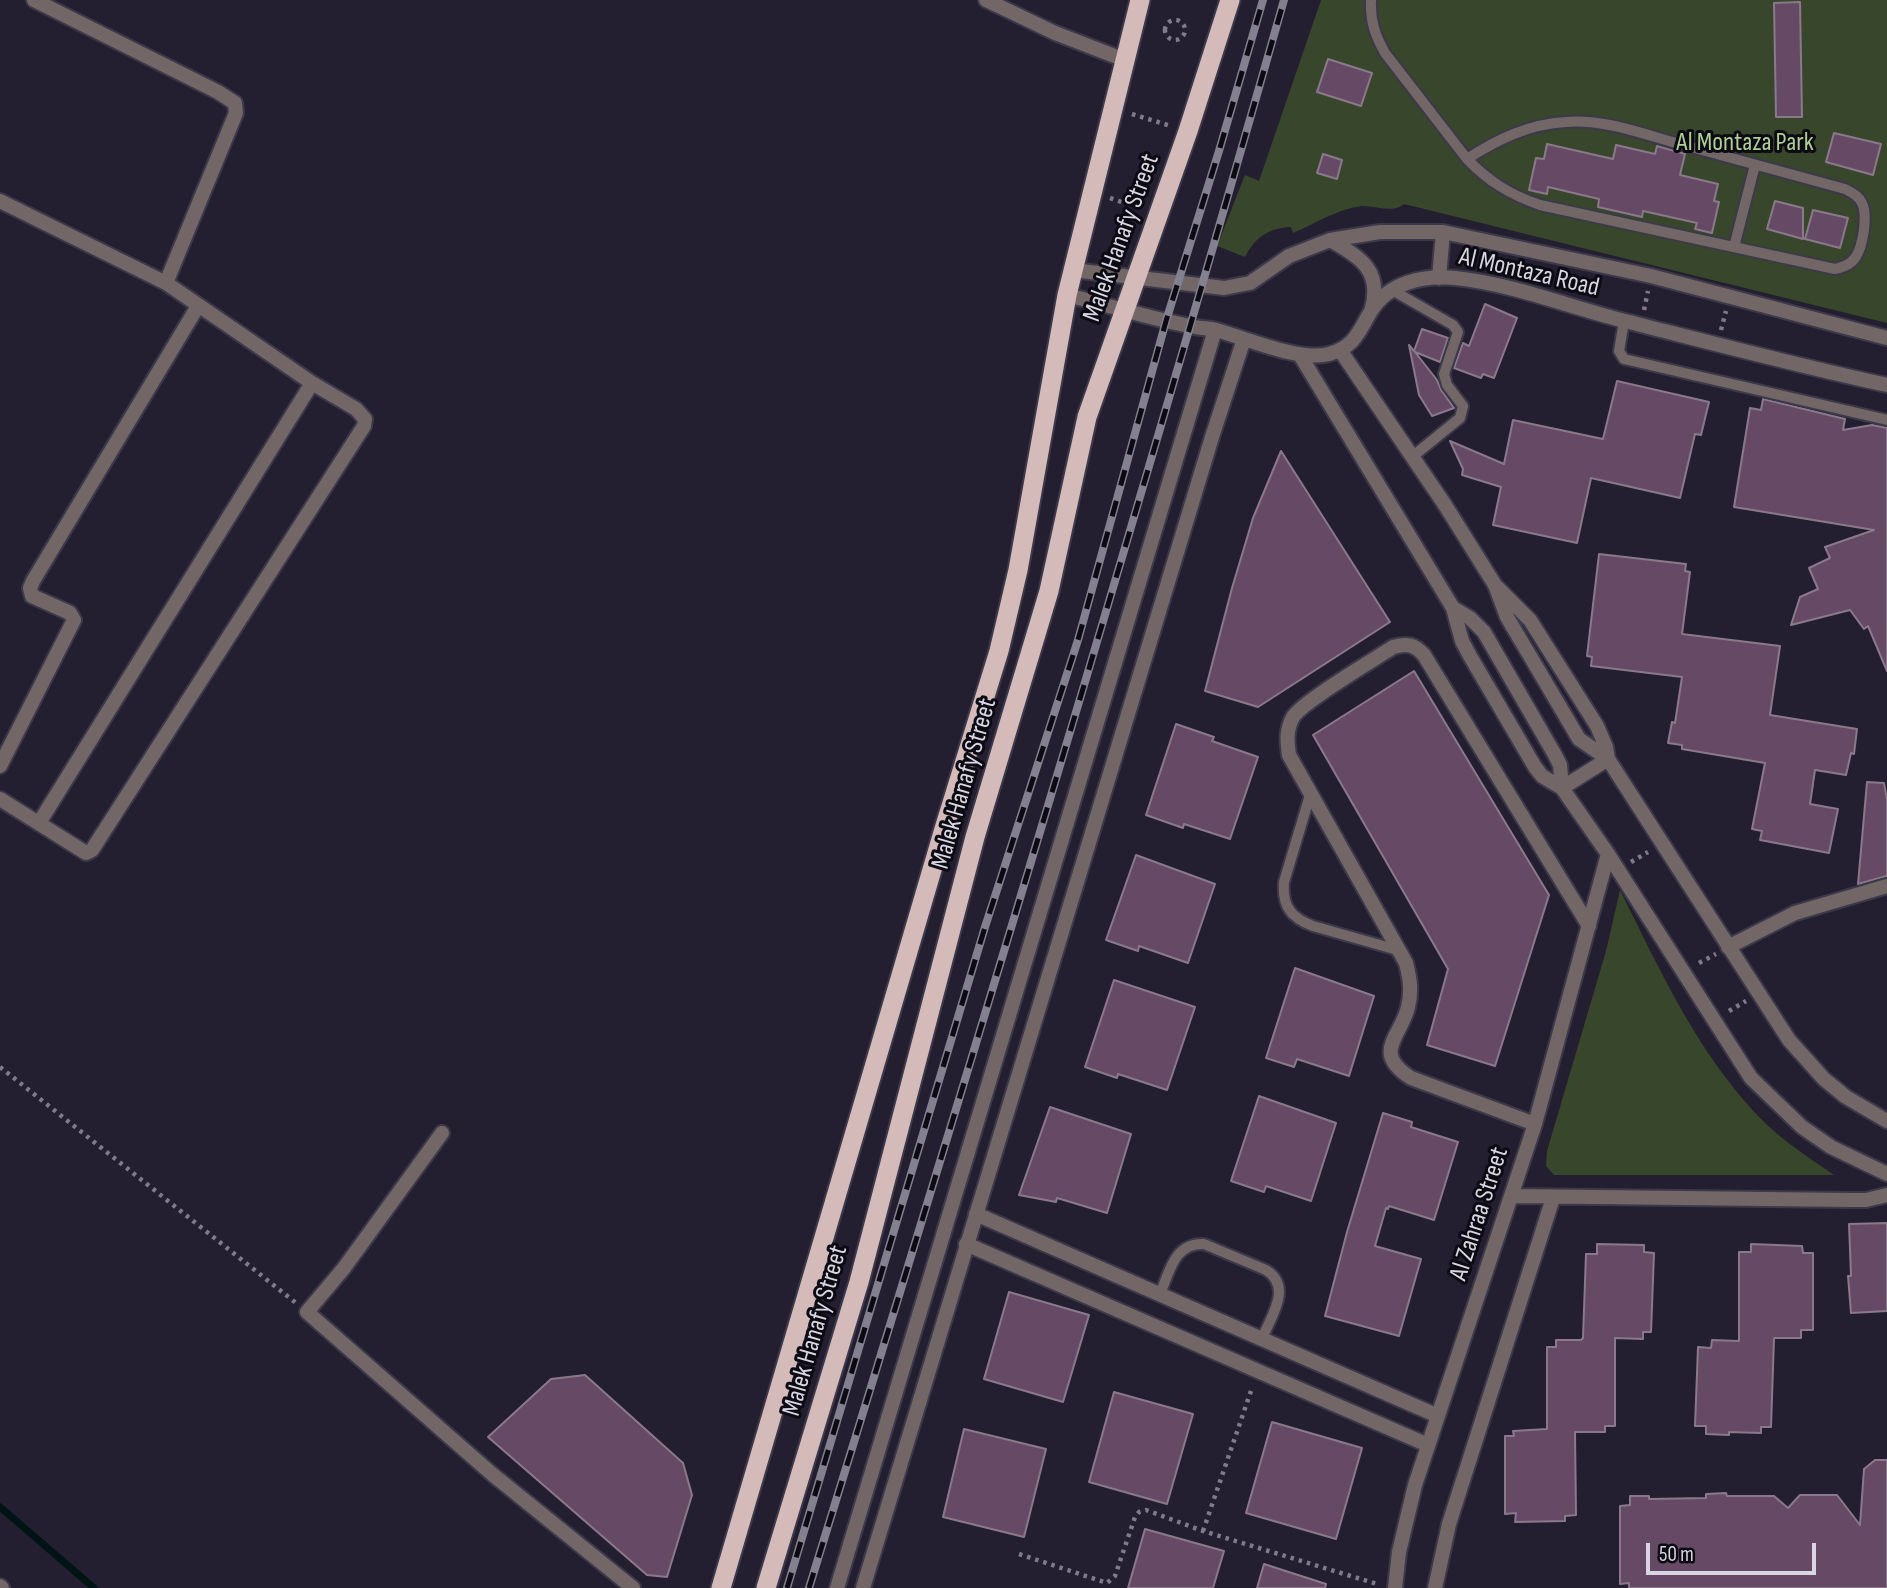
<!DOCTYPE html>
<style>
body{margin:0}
#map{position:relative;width:1887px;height:1588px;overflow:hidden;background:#231f31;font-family:"Sofia Sans Condensed",sans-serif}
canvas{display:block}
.scale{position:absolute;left:1646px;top:1543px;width:170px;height:32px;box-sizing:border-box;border:4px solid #d8d6e2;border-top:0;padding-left:9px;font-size:21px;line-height:24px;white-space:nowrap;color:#d8d6e2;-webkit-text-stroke:5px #0c0a12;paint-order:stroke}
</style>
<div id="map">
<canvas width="1887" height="1588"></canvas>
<div class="scale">50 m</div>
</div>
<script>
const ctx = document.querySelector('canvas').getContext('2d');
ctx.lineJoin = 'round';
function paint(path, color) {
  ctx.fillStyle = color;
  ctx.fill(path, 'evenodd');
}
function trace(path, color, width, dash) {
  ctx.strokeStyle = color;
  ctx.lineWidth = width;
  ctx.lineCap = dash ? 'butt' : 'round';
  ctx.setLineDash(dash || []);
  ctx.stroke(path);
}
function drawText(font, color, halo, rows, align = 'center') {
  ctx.font = font + ' "Sofia Sans Condensed",sans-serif';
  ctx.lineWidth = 6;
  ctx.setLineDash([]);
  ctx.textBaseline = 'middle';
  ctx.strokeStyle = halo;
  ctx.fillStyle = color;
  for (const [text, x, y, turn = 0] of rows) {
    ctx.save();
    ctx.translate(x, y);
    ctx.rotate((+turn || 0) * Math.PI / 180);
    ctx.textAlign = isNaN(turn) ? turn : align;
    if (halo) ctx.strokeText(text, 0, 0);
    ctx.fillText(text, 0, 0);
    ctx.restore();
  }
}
const green = new Path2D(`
 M1321,0h566v323l-483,-119c-11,10 -29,1 -43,2 -23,3 -47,18 -68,27l-2,-6c-22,1 -36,10 -46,30l-28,-11 28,-71 14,6z
 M1620,890c41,82 79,167 145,233 21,20 46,36 69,52h-280l-8,-9 1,-15 59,-200z`);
const stream = new Path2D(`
 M0,1507l94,81`);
const building = new Path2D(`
 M1800,2l2,115h-26l-2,-114z
 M1328,59l44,14 -11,33 -44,-14z
 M1834,133l47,11 -8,31 -47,-13z
 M1547,144l66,15 3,-14 39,9 2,-8 28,8 -5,21 38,9 -4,17 5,1 -7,31 -17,-4 2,-6 -54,-12 -1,6 -44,-10 1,-8 -51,-12 -1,7 -18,-4 7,-32 8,1z
 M1323,154l19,6 -5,19 -20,-6z
 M1775,201l28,7v31l-36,-10z
 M1813,210l35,8 -8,30 -35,-9z
 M1485,304l32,14 -23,60 -11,-4 -2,4 -27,-10 9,-25 6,3z
 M1422,329l26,9 -8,24 -25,-10 22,28 4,10 13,18 -22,8 -13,-21 -10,-50 5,6z
 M1617,381l92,21 -8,33 -6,-1 -15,64 -89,-20 -14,65 -84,-18 8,-38 -39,-12 1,-6 -13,-28 54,23 9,-44 90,19z
 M1763,399l82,20 -2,11 29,-5 15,3v243l-19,-45 -4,3 -14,-19 -59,15 9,-28 18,-8 -9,-21 21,-10 -5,-11 49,-17 -140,-23 16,-99 11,2z
 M1281,451l109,171 -132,85 -53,-16 27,-103 21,-70z
 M1599,554l87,10 -1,7 5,1 -8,62 98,12 -10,69 87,14 -3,25 -3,-1 -5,22 -31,-5 -5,34 28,5 -9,44 -69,-13 2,-9 -10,-2 13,-66 -83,-14v-4l-14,-2 4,-21 3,1 7,-46 -91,-11 1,-9 -5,-1z
 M1414,671l135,224 -54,171 -68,-21 21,-76 -135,-234z
 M1176,724l38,13 -2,4 46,16 -28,82 -46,-15 -1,4 -37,-13z
 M1867,782l17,1 3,17v76l-29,8z
 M1136,855l79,29 -27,79 -49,-17 -1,5 -32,-11z
 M1295,968l79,28 -25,80 -52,-17 -3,8 -28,-9z
 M1114,980l81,27 -28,83 -49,-16 -1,4 -32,-11z
 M1259,1096l77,27 -25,78 -45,-15 -2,6 -33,-11z
 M1050,1107l81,27 -24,79 -50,-15 -1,4 -37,-7z
 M1383,1113l29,9 -1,5 47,15 -24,78 -45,-14 -1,3 -2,-1 -11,38 46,13 -22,77 -74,-20 22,-84z
 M1887,1223v88l-36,2 -3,-37h3l-2,-52z
 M1597,1244l47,1v7l10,1 -3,79h-8v7l-28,-1v88h-10v6h-30l1,83 -11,1v5l-50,1 1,-9 -11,1v-78h9l-1,-5 34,-2v-82h9v-7h25l2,-2 3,-84h11z
 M1751,1244l51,2 1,7h10v77h-12v8h-27l-3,89h-10v6l-32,-1v3l-23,-1v-8h-11l3,-79 13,1 1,-8 27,1v-89h12z
 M1009,1292l80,23 -26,87 -79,-23z
 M585,1375l98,88 9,32 -25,82 -20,-2 -159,-138 63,-58z
 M1114,1392l79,22 -26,90 -78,-22z
 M1272,1422l90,26 -26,91 -90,-26z
 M964,1429l82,20 -22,88 -81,-20z
 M1875,1460h12v128h-258v-5l-9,1v-78l10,-1v-9h19v3l57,-1v-4l20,-1 1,3h47l14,12 12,-13h37l23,30 4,-56z
 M1145,1529l79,22 -11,37h-85z
 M1264,1564l62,20 -1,4h-68z`);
const path = new Path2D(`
 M1165 30a10 10 0 1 1 20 0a10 10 0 1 1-20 0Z
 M1132,114l39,12
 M1110,198l32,11
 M1644,310l4,-19
 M1721,330l5,-19
 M1631,862l17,-10
 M1699,963l17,-9
 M1729,1011l17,-10
 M0,1067l296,236
 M1203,1531l49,-143
 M1019,1554l88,29 8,-7 20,-59 4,-5 7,-2 57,21 174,53`);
const service = new Path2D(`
 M1371,0c-1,21 4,35 14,53l82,106c22,23 44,36 73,46l295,64c8,-2 15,-4 20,-11 8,-11 13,-42 7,-55 -4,-8 -10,-10 -17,-14 -55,-15 -110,-30 -165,-45 -37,-10 -75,-25 -114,-22 -37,2 -68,17 -99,37
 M1734,247l21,-82
 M1392,290l61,35 5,7 -14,42 3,11 16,21 -3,12 -48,39
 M1624,321l-5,30 5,8 263,61
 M1311,792l-27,90c-2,24 7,36 29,44l88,25
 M1160,1294c10,-23 14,-51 44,-50l62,26c27,17 5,46 -4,69`);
const minor = new Path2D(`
 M34,0l184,92 17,11 1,10 -70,170
 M986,0l69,33 70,27
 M0,201l166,82 146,100 44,26 9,10 -1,7 -272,424 -6,3 -86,-54
 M1340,350l105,155 50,80 35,35 67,106 9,21 2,12 181,281 35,39 22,18 41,24
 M1300,355l153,253 9,33 8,15 65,111 7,9 20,12 46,66 143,224 51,49 29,20 56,27
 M1495,585l12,32 72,122 29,20
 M1453,608l17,10 14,14 71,123 5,10 2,23
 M0,766l74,-146 -4,-7 -38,-17 -2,-8 3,-7 165,-275
 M1562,788l46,-29
 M39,823l273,-440
 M1728,947l67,-34 92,-27
 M1535,1124l-124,-46c-40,-26 -10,-41 -3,-71 4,-16 2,-28 -2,-44l-117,-208c-2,-14 -3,-25 4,-38 10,-16 81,-57 100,-70 14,-4 21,-3 31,8l165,271
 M442,1133l-98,135 -37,44 185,162 141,114
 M1512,1196l338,4h16l21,-5
 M976,1214l462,202
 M966,1244l462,201
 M0,1586l2,2
 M1395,1588l4,-36 16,-67 120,-361 73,-270
 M1435,1588l14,-64 104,-326`);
const tertiary = new Path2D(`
 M1330,240c29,17 52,29 42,68
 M1073,270l151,18 26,-5 39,-27 41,-16 50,-8h63l208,44 236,62
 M1439,278l4,-46
 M1067,295c41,10 81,23 123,31 8,2 17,2 26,4 30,8 84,32 113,24 26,-7 30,-23 42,-43 18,-29 53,-36 84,-33 58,6 114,29 170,43 87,22 174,45 262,64
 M837,1588l378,-1258
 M863,1588l349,-1151 32,-98`);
const trunk = new Path2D(`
 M721,1588l223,-759 55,-178 19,-81 49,-275 73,-295
 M766,1588l93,-306 116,-445 74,-246 38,-174 101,-286 42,-131`);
const rail = new Path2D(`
 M787,1588l198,-661 93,-287 88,-319 53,-170 44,-151
 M809,1588c163,-528 324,-1056 475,-1588`);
const parkNames = [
 ["Al Montaza Park",1745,143]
];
const streetNames = [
 ["Malek Hanafy Street",1122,238,-70],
 ["Al Montaza Road",1529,273,13],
 ["Malek Hanafy Street",965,784,-74],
 ["Al Zahraa Street",1480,1214,-72],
 ["Malek Hanafy Street",816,1331,-74]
];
paint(green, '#38462c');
trace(stream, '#001315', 7);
paint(building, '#664a65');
trace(building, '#8a798a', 2);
trace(service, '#3c394a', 14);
trace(minor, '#3c394a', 18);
trace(tertiary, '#3c394a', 18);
trace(trunk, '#3c394a', 23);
trace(path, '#7e7b8a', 4.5, [3.5, 5]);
trace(service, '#726766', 10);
trace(minor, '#726766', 14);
trace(tertiary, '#726766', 14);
trace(trunk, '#d4bab9', 19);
trace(rail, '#83808f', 8);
trace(rail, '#0c0a12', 5, [16]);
drawText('26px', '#aecf95', '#0c0a12', parkNames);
drawText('26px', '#d8d6e2', '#0c0a12', streetNames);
</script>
